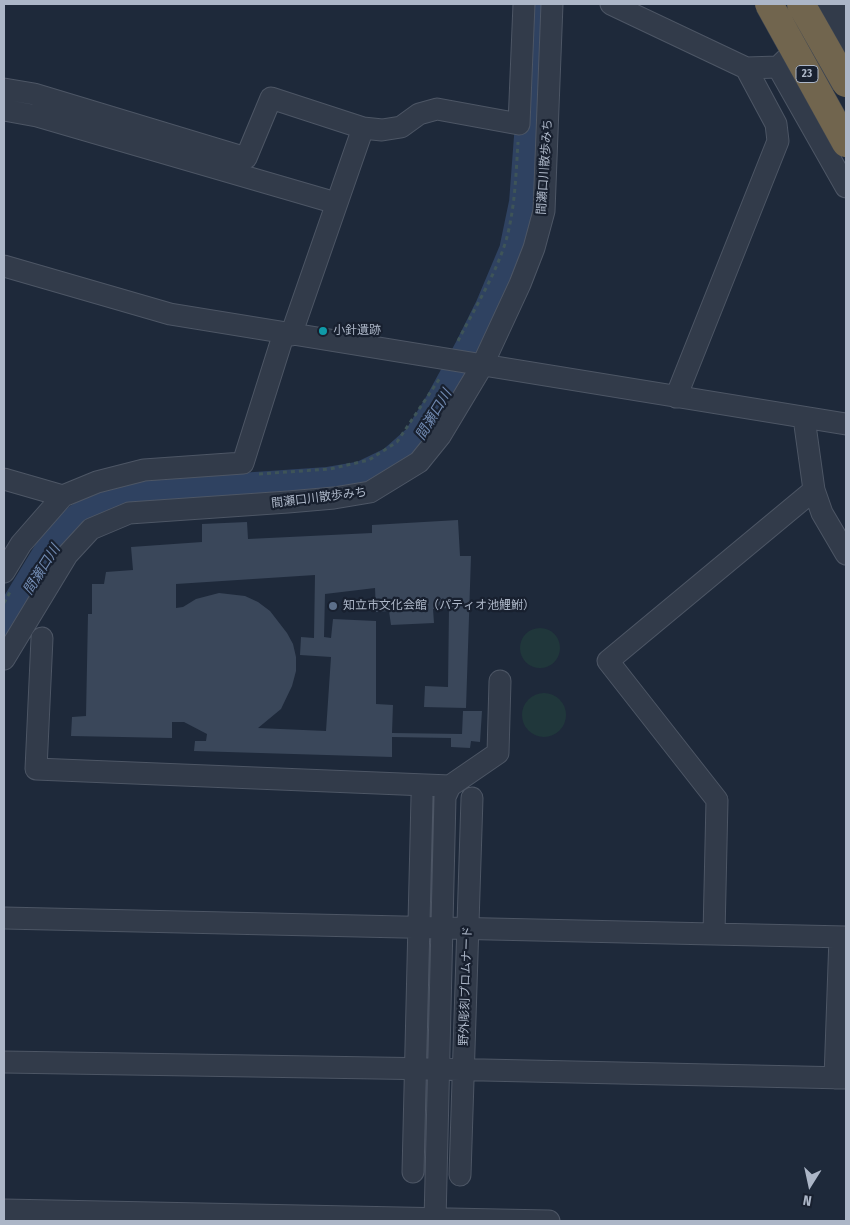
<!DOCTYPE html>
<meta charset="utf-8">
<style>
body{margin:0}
#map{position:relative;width:850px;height:1225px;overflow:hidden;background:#1e293a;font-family:"Fira Sans Condensed",sans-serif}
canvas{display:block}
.frame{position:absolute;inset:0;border:5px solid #acb6c7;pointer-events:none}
.north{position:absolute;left:785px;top:1160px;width:50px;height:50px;-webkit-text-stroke:4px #18202f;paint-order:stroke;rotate:190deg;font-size:14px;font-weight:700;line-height:20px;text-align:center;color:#acb6c7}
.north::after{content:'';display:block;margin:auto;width:18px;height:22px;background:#acb6c7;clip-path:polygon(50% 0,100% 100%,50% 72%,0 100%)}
</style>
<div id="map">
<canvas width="850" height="1225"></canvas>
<div class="frame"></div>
<div class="north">N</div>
</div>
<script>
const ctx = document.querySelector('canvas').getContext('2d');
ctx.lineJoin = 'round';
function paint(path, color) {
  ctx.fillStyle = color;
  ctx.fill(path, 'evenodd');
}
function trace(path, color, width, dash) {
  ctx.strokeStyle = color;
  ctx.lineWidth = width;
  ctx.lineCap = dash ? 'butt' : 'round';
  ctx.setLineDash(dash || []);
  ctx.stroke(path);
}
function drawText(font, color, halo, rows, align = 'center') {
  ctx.font = font + ' "Fira Sans Condensed","Noto Sans JP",sans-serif';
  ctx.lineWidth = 4.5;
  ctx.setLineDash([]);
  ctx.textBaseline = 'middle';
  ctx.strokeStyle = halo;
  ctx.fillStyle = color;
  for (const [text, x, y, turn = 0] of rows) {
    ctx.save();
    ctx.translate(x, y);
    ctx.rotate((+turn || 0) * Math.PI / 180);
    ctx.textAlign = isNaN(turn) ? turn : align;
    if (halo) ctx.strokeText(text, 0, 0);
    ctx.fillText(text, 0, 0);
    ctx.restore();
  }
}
const green = new Path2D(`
 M520 648a20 20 0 1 1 40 0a20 20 0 1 1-40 0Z
 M522 715a22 22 0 1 1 44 0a22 22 0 1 1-44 0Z`);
const river = new Path2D(`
 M4,631l46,-76 13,-19 17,-15 21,-13 24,-9 203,-14 35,-6 31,-15 26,-23 21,-34 31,-57 21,-42 24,-57 10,-48 15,-199`);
const building = new Path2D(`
 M458,520l2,36h11l-5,152 -42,-1 1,-21 23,1 1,-79 -16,1 1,14 -43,2 -2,-14 -13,1 -1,-24 -50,6 -1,43 7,1 2,-19 43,2v83l17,1 -1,28 70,1 1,-23h19l-2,31 -9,-1 -1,7 -19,-1v-9l-59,-1v20l-198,-6 1,-10h11l1,-7 -23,-12h-12v16l-101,-2 1,-19 14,-1 2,-102h4v-30h12l2,-12 27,-2 -2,-23 71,-5v-18l45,-2 1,17 124,-6v-8zM315,575l-1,63 -13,-1 -1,18 31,2 -5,74 -68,-3 23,-19 11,-23 4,-15v-14l-3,-13 -6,-11 -17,-22 -12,-9 -13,-6 -26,-3 -23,6 -13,8 -7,1v-24z`);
const path = new Path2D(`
 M458,341c16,-32 39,-68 49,-104 8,-31 9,-63 11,-95
 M259,474l71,-5 39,-9 28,-18 43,-64
 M4,603l7,-13`);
const minor = new Path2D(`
 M611,4l135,64 32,-1 53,-51 15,-10
 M825,4l21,39
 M778,67l68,120
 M4,89l30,5 212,64 25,-60 92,30 19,2 19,-3 18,-13 18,-5 82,15 5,-120
 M4,110l33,6 299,87
 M4,266l166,48 676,110
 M291,335l72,-207
 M676,397l102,-256 -2,-17 -30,-56
 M4,479l59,17
 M814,490l8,23 24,41
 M4,572l17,-28 42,-48 34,-14 47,-12 99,-7 41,-130
 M42,638l-6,131 414,17
 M4,659l63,-104 24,-26 38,-16 159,-11 46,-4 36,-6 49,-30 21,-26 42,-70 38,-82 14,-36 10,-37 8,-207
 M4,918l842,19
 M714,934l3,-134 -109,-139 206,-171 -10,-72
 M4,1062l434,7 408,9
 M835,1078l5,-141
 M413,1172l9,-375
 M460,1175l12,-377
 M4,1210l545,11
 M435,1221l10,-424 5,-11 48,-33 2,-72`);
const highwayBridge = new Path2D(`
 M769,4l77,139
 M801,4l45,79`);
const markers = [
 [323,331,5,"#0f9aa8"],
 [333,606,5,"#5c6f8a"]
];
const shields = [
 [807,74,22]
];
const shieldNames = [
 ["23",807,74]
];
const streetNames = [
 ["間瀬口川散歩みち",545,167,-86],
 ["間瀬口川散歩みち",319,498,-7],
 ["野外彫刻プロムナード",466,986,-88]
];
const poiNames = [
 ["小針遺跡",333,331],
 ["知立市文化会館（パティオ池鯉鮒）",343,606]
];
const waterNames = [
 ["間瀬口川",434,415,-59],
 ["間瀬口川",42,570,-58]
];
paint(green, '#20373b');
trace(river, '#2f4261', 36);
paint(building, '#3a475a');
trace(minor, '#4d5665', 23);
trace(path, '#3e5458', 3, [4, 4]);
trace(minor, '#323b4a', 21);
trace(highwayBridge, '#3a4352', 29, []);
trace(highwayBridge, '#71654e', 28);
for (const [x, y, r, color] of markers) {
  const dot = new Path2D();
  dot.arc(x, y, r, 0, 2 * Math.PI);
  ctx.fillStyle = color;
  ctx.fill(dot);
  trace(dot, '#18202f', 2);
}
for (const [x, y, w] of shields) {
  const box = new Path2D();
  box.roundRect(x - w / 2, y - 8.5, w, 17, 4);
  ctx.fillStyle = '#18202f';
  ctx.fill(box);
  trace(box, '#acb6c7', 1);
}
drawText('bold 11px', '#acb6c7', null, shieldNames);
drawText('12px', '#acb6c7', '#18202f', streetNames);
drawText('12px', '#acb6c7', '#18202f', poiNames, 'left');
drawText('italic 14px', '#728bb2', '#18202f', waterNames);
</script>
